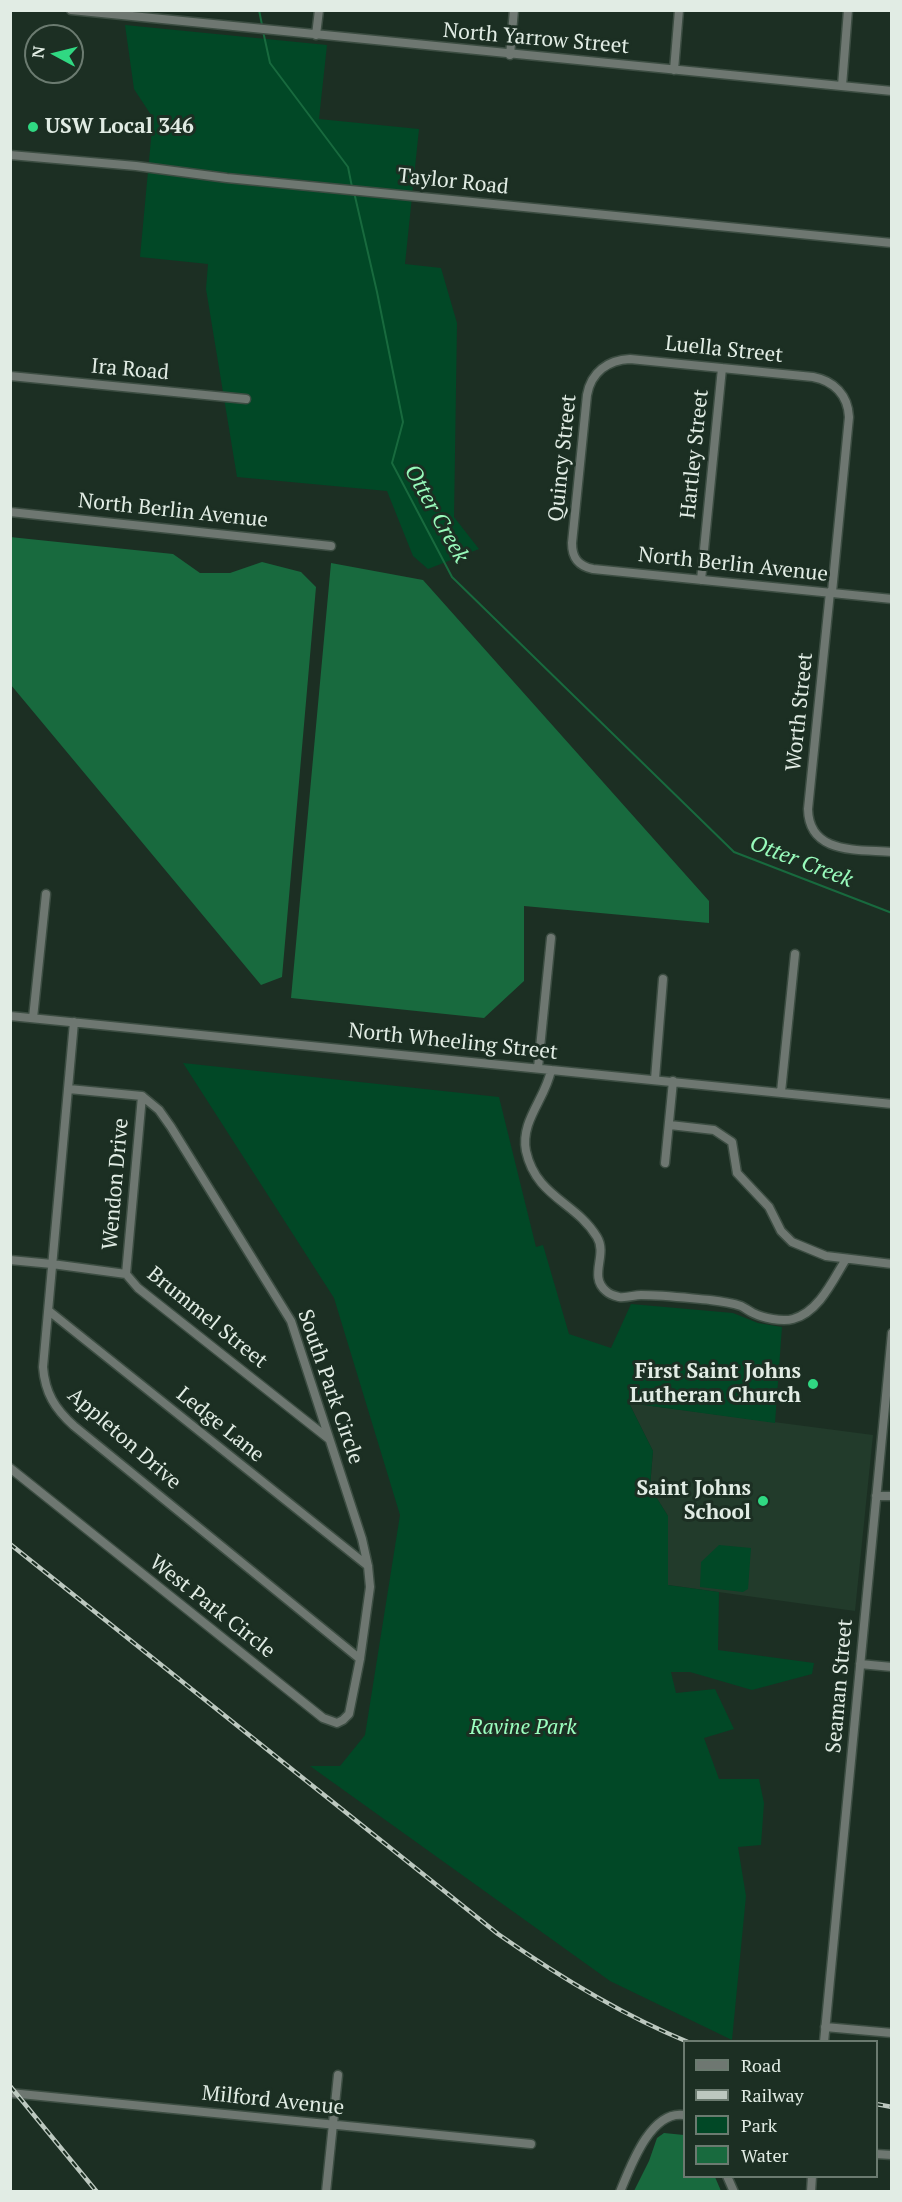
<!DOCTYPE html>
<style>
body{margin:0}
#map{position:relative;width:902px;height:2202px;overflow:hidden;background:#1c2f23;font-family:"PT Serif",serif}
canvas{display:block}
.frame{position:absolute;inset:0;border:12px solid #e1ece4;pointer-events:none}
.legend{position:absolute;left:683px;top:2040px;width:195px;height:138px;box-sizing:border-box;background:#1c2f23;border:2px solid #6b7b70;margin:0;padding:8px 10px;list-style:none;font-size:18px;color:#e1ece4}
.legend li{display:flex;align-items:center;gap:12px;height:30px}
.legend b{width:30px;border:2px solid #6b7b70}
.north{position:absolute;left:24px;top:24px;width:60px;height:60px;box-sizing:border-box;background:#1c2f23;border:2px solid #6b7b70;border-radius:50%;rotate:277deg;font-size:16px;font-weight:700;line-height:24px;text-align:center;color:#e1ece4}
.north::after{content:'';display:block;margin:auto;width:21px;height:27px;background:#30d882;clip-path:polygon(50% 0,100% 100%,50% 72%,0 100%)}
</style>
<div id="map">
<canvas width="902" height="2202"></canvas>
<div class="frame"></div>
<ul class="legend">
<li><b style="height:8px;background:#6e7771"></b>Road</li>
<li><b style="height:8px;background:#bcc8bf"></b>Railway</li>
<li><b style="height:16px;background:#014826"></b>Park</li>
<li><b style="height:16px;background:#186a3e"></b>Water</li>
</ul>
<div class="north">N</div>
</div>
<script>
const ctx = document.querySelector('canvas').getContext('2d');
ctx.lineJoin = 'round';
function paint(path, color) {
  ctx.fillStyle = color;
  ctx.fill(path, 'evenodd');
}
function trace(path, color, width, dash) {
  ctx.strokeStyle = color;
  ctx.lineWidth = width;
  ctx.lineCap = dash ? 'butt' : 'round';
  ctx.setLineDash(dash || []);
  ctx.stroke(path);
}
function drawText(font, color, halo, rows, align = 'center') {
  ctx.font = font + ' "PT Serif",serif';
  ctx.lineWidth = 6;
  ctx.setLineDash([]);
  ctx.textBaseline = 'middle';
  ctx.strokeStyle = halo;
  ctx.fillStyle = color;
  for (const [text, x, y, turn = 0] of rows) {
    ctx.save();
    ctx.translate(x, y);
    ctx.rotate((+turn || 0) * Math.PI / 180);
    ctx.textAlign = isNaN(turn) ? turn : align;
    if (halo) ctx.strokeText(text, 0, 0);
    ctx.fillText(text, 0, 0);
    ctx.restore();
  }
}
const built = new Path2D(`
 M629,1403l244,32 -18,176 -187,-26v-69l-18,-29 3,-36z`);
const green = new Path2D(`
 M125,25l202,20 -8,74 100,10 -14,135 36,4 16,55 -3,194 25,32 -51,20 -15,-13 -26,-65 -150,-14 -31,-188 2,-25 -68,-7 13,-139 -19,-29z
 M183,1063l316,34 37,150 7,-2 26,89 42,14 20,-44 102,9 25,10 24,4 -7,96 -146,-20 24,48 -3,36 18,29v69l51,7 -1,58 96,13 -2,11 -60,16 -62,-18h-19l5,21 39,-4 19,40 -30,9 15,41h40l5,24 -3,42 -23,2 8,49 -14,144 -122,-59 -300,-215h30l25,-31 35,-220 -66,-217z
 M719,1545l32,3 -3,41 -5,3 -43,-5 1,-25z`);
const water = new Path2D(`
 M10,537l163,17 27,19h30l32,-11 39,10 15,15 -34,390 -21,8 -250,-300z
 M331,563l92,17 286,321v22l-185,-17v75l-40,37 -193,-20z
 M664,2133l20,2v41l31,1 6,14h-87l15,-30 8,-23z`);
const stream = new Path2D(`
 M259,10l3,15
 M263,31l7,32 78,104 4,20
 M354,192l23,100 26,130 -11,41 60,114 282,275 158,61`);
const minor = new Path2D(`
 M71,10l821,81
 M316,35l3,-25
 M510,55l4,-45
 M674,70l5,-60
 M842,86l6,-76
 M10,155l126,11 91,12 665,65
 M10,376l236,23
 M10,512l321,34
 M701,580l21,-212
 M830,592l-22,217c1,46 50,40 84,43
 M832,592l17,-175c-1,-22 -15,-36 -36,-40l-183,-18c-22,1 -39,13 -43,36l-15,148c0,15 6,23 21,26l299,30
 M10,1016l882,88
 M33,1018l13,-124
 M74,1022l-31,345c2,26 12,42 31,59l286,233
 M538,1068l13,-130
 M551,1070c-5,28 -31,51 -25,81 10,46 50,51 71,86 11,18 -9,39 9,54 3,3 9,5 13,6 8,1 15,-2 22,-2 23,0 46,3 69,5 9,1 22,3 31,6 4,2 8,5 12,7 10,5 29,9 40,6 26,-7 40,-39 53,-60
 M655,1079l8,-100
 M781,1092l14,-138
 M670,1125l44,5 18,12 5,31 32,34 12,24 11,11 34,14 66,8
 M665,1163l8,-82
 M10,1260l42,4 74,10 12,14 191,151
 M126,1274l16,-178
 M49,1311l319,255
 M10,1468l313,250 14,5 6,-3 6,-6 11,-55 10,-72 -2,-21 -6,-27 -71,-218 -120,-194 -12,-17 -17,-14 -73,-7
 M876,1496h16
 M860,1664l32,3
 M825,2027l67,6
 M824,2042l68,-709
 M10,2093l521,51
 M876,2154l16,1
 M727,2176l7,16
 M326,2192l12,-117
 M620,2192c11,-27 31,-82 64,-77
 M811,2192l1,-16`);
const rail = new Path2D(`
 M10,1544l488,390c60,42 122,80 190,108
 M10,2086l87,106
 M876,2104l16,3`);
const markers = [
 [33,127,6,"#30d882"],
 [813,1384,6,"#30d882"],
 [763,1501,6,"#30d882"]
];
const streetNames = [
 ["North Yarrow Street",536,39,5],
 ["Taylor Road",453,182,6],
 ["Luella Street",724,350,6],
 ["Ira Road",130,370,5],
 ["Hartley Street",695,454,-84],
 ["Quincy Street",563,458,-84],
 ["North Berlin Avenue",173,511,6],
 ["North Berlin Avenue",733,565,6],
 ["Worth Street",800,712,-84],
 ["North Wheeling Street",453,1042,6],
 ["Wendon Drive",116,1184,-85],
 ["Brummel Street",207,1318,39],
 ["South Park Circle",330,1387,71],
 ["Ledge Lane",220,1425,39],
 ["Appleton Drive",124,1439,41],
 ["West Park Circle",212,1607,38],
 ["Seaman Street",840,1686,-85],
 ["Milford Avenue",273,2101,6]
];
const poiNames = [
 ["USW Local 346",45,127,"left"],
 ["First Saint Johns",801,1372],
 ["Lutheran Church",801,1396],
 ["Saint Johns",751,1489],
 ["School",751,1513]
];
const parkNames = [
 ["Ravine Park",523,1728]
];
const waterNames = [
 ["Otter Creek",436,514,61],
 ["Otter Creek",801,862,21]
];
paint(built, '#223b2b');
paint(green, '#014826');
paint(water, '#186a3e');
trace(stream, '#186a3e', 2);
trace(minor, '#3c4d42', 11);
trace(minor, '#6e7771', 8);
trace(rail, '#bcc8bf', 4.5);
trace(rail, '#1c2f23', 2, [7]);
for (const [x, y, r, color] of markers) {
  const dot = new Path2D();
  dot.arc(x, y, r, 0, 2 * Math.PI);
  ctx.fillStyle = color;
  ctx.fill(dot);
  trace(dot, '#1c2f23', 2);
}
drawText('21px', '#e1ece4', '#1c2f23', streetNames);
drawText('bold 21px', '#e1ece4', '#1c2f23', poiNames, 'right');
drawText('italic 21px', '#9bfebf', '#1c2f23', parkNames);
drawText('italic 22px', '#98fabb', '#1c2f23', waterNames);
</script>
